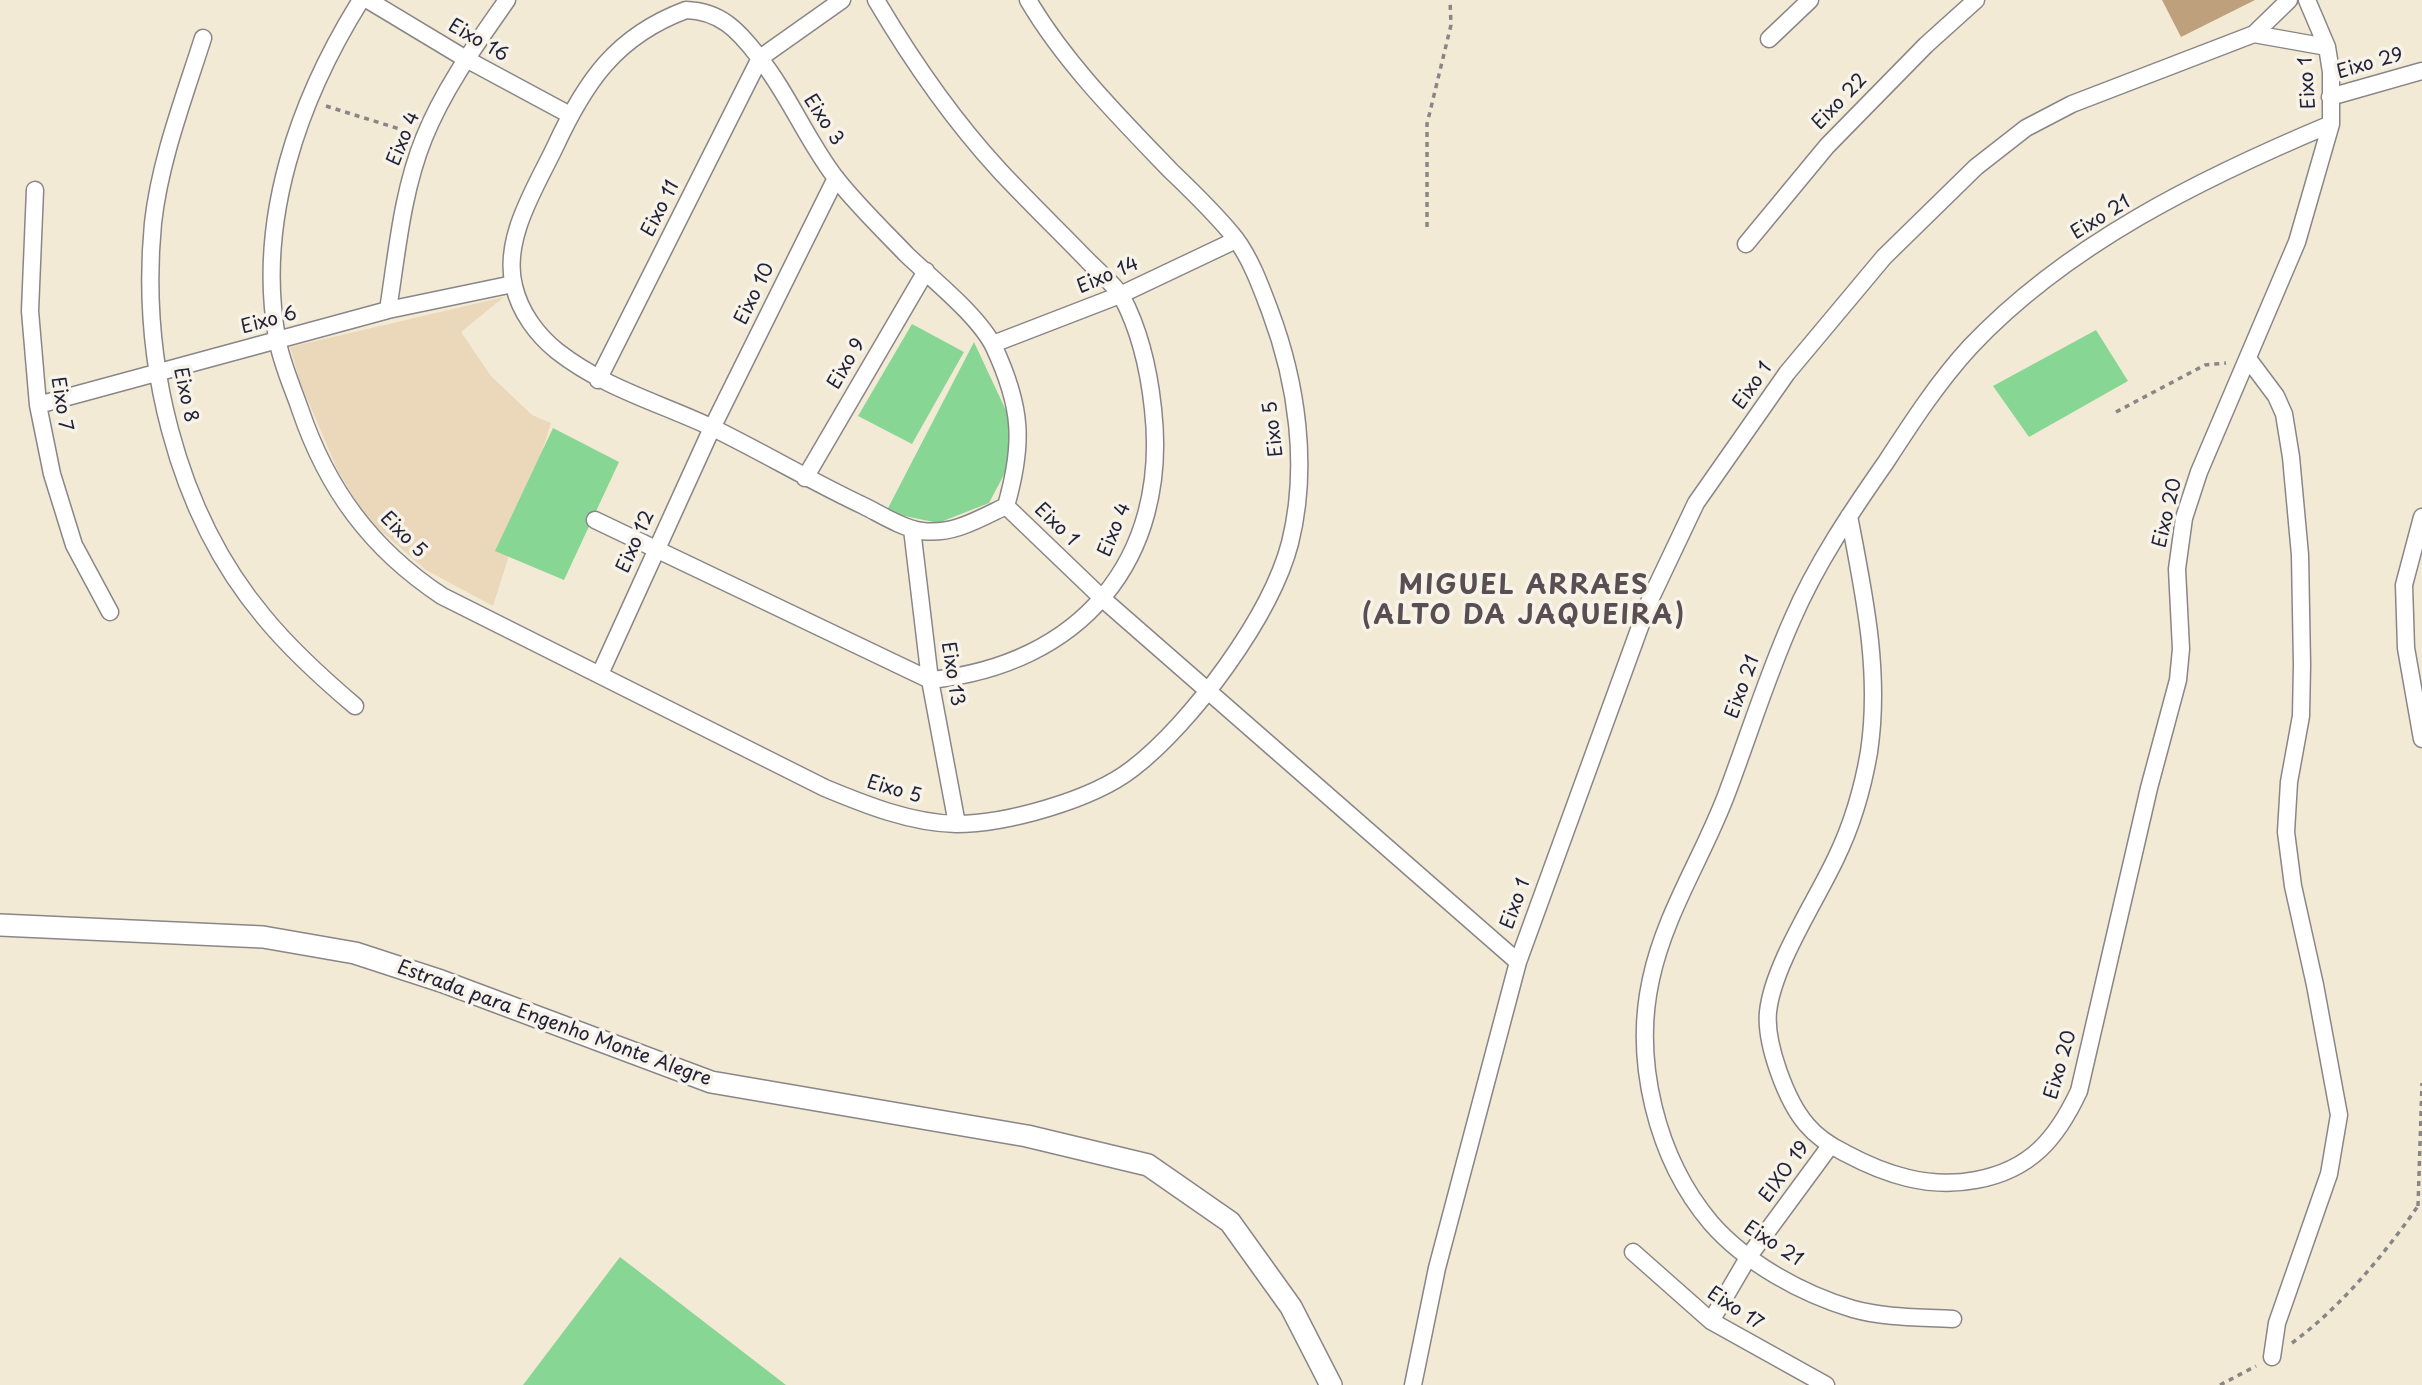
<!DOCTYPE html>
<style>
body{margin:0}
canvas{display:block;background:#f3ead5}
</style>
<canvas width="2422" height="1385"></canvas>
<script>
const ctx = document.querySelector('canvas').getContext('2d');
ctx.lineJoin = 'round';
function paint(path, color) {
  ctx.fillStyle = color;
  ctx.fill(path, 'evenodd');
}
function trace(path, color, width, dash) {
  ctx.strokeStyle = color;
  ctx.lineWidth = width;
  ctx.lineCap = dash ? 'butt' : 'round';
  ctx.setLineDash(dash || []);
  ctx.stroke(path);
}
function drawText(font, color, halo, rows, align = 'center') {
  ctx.font = font + ' "Playpen Sans",sans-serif';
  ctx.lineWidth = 7;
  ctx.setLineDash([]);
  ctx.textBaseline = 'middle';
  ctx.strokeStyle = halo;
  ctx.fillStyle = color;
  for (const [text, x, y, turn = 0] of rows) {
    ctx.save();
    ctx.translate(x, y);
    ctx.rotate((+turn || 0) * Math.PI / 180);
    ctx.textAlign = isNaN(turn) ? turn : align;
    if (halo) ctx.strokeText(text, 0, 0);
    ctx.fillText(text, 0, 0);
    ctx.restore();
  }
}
const built = new Path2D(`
 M504,297l-43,35 30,44 41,39 19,8 -58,183 -67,-36 -59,-51 -29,-48 -38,-89 -10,-35z`);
const green = new Path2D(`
 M912,324l52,28 -52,92 -54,-28z
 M2096,330l32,51 -99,56 -36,-51z
 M974,342l36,77 -2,48 -19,36 -51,20 -52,-11z
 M553,428l66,34 -55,118 -69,-29z
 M620,1257l166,128h-263z`);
const building = new Path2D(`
 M2162,0h93l-74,37z`);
const path = new Path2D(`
 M326,106l83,26
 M1427,227v-103l24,-99 -1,-25
 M2116,412l89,-47 21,-2
 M2418,1206l4,-123
 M2292,1343c49,-36 91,-87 126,-137
 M2220,1385l36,-19`);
const minor = new Path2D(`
 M361,0c-62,99 -105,220 -84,338 4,24 15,48 23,71 27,80 71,140 142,187l383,192c41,17 86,35 131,36 50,0 136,-24 176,-55 60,-46 139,-153 158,-226 19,-76 7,-160 -20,-232 -9,-24 -19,-52 -35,-73 -19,-24 -42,-46 -64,-67 -51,-53 -106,-108 -143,-171
 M368,0l98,59 104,56
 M686,10c34,1 52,20 72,46 30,37 48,83 77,121 21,27 48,53 72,78 25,24 72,61 87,92 28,60 30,96 12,159 -27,13 -53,29 -84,25 -20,-3 -40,-16 -58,-25 -51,-24 -100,-53 -151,-78 -53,-25 -109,-40 -156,-77 -20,-16 -37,-39 -43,-65 -12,-47 22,-99 41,-139 30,-65 61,-111 131,-137z
 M2254,34l73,13
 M203,38c-19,60 -43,122 -50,185 -13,135 22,288 111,394 27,33 58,61 91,89
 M1769,39l41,-39
 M2330,97l92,-26
 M35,190l-5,121 8,94 14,69 22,71 36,67
 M1746,244l81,-98 99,-101 50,-45
 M388,310c9,-57 14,-118 36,-172 20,-50 53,-95 83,-138
 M993,344l127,-49 116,-55
 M2249,360l27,36 8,18 7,43 9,98 2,110 -1,51 -12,66 -3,50 7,54 22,99 24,130 -10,59 -52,149 -5,34
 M598,380l162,-322 82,-58
 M38,405l350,-95 125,-26
 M805,478l121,-207
 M1006,506l98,94 414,362
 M1849,516c15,78 32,156 20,236 -6,35 -17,73 -33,106 -20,43 -63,107 -68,154 -3,31 18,89 39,113 10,12 24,21 38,28 41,22 84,36 131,27 55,-10 81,-42 103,-89l70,-303 29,-108 3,-31 -4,-80 7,-51 15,-46 98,-230 34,-118v-52l-4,-25 -20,-47
 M2422,517l-18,68 2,63 16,91
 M595,520l335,160c150,-15 240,-120 223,-271 -4,-38 -13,-78 -31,-112 -8,-13 -22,-24 -33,-35 -29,-30 -60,-60 -89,-91 -48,-52 -88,-110 -124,-171
 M912,529l18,151 27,144
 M600,674l112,-246 124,-250
 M1633,1252l78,69 115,64
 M1953,1319c-34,-2 -67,-1 -100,-10 -51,-15 -107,-46 -142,-86 -55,-65 -78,-163 -60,-244 14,-66 53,-124 76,-186 22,-58 40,-117 65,-173 24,-56 59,-108 94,-158 26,-40 52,-80 84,-115 97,-103 232,-169 361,-223
 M1711,1321l38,-65 81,-110
 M1413,1385l24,-117 81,-306 131,-360 47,-99 91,-130 97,-116 92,-90 50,-39 46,-24 182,-70 35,-34`);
const tertiary = new Path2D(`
 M0,925l263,12 92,16 86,28 270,101 316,54 121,29 82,57 61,85 40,78`);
const streetNames = [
 ["Eixo 16",478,41,30],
 ["Eixo 29",2370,64,-16],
 ["Eixo 1",2308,83,-94],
 ["Eixo 22",1840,102,-46],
 ["Eixo 3",823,120,57],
 ["Eixo 4",404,139,-68],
 ["Eixo 11",661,209,-63],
 ["Eixo 21",2101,218,-32],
 ["Eixo 14",1108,276,-23],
 ["Eixo 10",755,294,-64],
 ["Eixo 6",269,321,-15],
 ["Eixo 9",847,364,-60],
 ["Eixo 1",1753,386,-55],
 ["Eixo 8",185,395,78],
 ["Eixo 7",61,404,81],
 ["Eixo 5",1274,429,-97],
 ["Eixo 20",2168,513,-77],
 ["Eixo 1",1056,525,44],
 ["Eixo 4",1115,530,-68],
 ["Eixo 5",403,535,45],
 ["Eixo 12",636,542,-66],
 ["Eixo 13",952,674,81],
 ["Eixo 21",1743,687,-70],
 ["Eixo 5",894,790,16],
 ["Eixo 1",1516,904,-70],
 ["Estrada para Engenho Monte Alegre",554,1024,20],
 ["Eixo 20",2061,1065,-74],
 ["EIXO 19",1785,1172,-54],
 ["Eixo 21",1773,1244,33],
 ["Eixo 17",1735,1309,33]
];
const districtNames = [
 ["MIGUEL ARRAES",1524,587],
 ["(ALTO DA JAQUEIRA)",1524,617]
];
paint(built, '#ebd8ba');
paint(green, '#87d694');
paint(building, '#bea07c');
trace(minor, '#8a8688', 19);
trace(tertiary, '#8a8688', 24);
trace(path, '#8a8688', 3.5, [5, 5]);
trace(minor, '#fff', 16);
trace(tertiary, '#fff', 21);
drawText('19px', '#22223b', '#f7f3e8', streetNames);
ctx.letterSpacing = '2px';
drawText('bold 26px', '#594e52', '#f7f3e8', districtNames);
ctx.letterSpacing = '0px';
</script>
